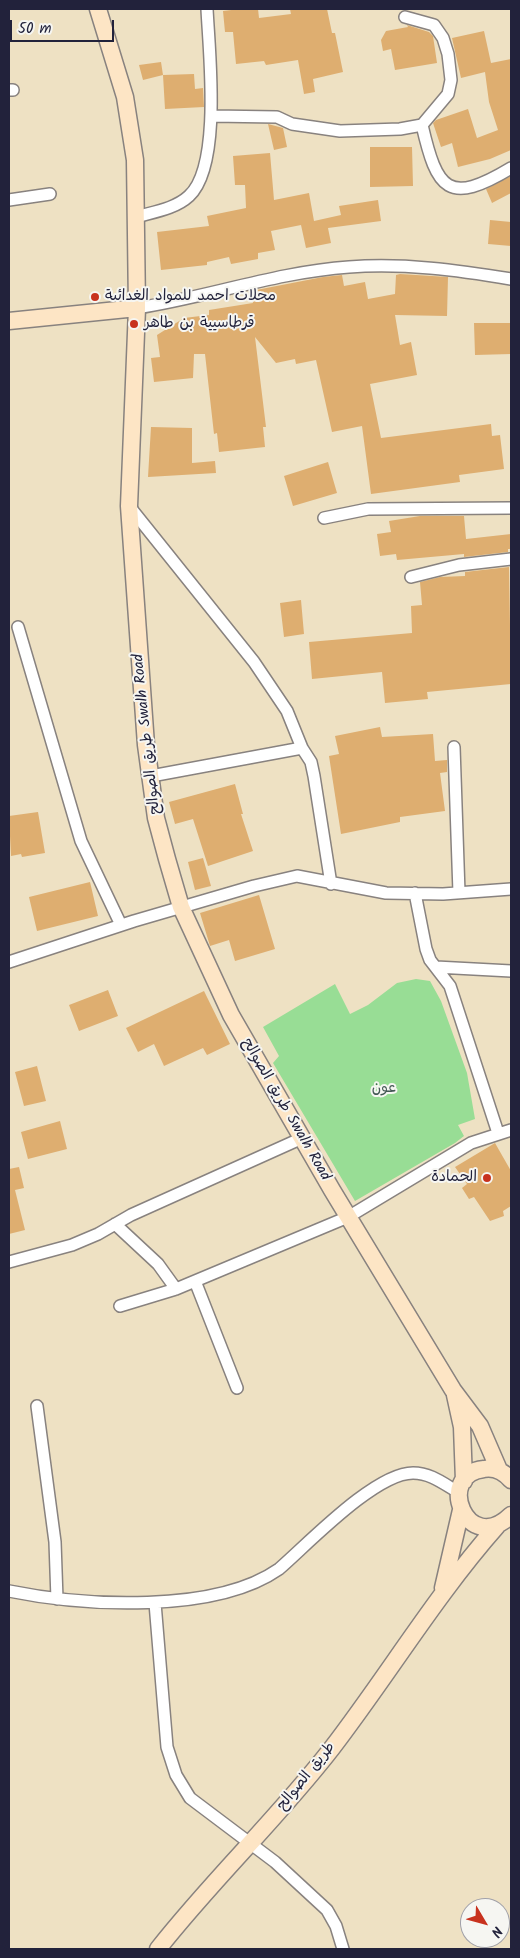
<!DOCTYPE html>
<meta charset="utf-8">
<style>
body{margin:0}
#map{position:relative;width:520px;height:1958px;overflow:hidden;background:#eee1c3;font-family:Kalam,sans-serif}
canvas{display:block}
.frame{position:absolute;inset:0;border:10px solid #22223b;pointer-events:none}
.north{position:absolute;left:460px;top:1898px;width:50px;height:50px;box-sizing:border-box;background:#f6f6f2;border:1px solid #a1a1a9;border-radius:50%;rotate:127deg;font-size:14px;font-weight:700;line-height:20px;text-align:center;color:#22223b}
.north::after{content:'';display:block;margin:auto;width:18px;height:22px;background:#c8321e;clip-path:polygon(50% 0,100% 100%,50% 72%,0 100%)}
.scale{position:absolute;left:10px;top:20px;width:104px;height:22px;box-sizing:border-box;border:2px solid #22223b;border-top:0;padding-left:6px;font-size:15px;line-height:18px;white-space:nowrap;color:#22223b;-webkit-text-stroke:4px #f6f6f2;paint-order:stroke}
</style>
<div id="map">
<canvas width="520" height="1958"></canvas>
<div class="frame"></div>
<div class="north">N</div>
<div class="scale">50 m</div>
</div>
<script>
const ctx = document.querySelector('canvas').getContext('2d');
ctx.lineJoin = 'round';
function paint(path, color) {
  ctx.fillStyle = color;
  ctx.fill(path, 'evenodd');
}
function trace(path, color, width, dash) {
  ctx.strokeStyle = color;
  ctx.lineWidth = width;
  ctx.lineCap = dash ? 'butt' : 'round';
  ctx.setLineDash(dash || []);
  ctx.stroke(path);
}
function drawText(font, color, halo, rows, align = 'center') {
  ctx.font = font + ' Kalam,"Playpen Sans Arabic",sans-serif';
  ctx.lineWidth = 4;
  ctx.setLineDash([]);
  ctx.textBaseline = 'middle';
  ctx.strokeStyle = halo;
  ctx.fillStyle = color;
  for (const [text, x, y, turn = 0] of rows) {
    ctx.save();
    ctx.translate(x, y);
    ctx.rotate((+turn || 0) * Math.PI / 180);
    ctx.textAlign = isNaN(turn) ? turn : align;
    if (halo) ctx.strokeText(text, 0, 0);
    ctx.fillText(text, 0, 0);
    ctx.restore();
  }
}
const green = new Path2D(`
 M416,979l14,2 11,20 26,72 8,46 -17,6 6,11 -9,7 -100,58 -82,-138 6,-7 -16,-29 72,-43 15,30 18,-9 29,-22z`);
const building = new Path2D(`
 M240,9h18l1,9 32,-4 -1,-5h37l5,24h3l8,39 -30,7 2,13 -11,2 -6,-34 -32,5 -2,-4 -28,3 -3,-32h-8l-2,-21z
 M407,25l22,7 4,4 4,27 -42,7 -4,-21 -8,2 -2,-11 5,-9 22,-4z
 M484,31l7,32 20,-4v91l-21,9 -32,8 -6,-24 -11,4 -8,-24 3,-3 32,-11 9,29 21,-8 -9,-28 -4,-30 -24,6 -9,-40z
 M161,62l2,13 -20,5 -4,-15z
 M194,74l1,15 8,-1 1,19 -39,2 -2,-34z
 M268,124l15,4 4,19 -13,3z
 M370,147h42l1,39 -43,1z
 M270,153l4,47 35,-7 5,28 27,-6 -2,-9 39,-6 3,21 -53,7 3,15 -25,5 -5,-23 -30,6 4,19 -17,3v6l-27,5 -2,-7 -22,5v3l-46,5 -4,-38 52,-6 -2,-10 39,-8 -1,-23h-10l-2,-29z
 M511,176v17l-19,10 -6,-14z
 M490,220l21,2v24l-23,-2z
 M400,274l48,3 -1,39 -52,-1 5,30 11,-3 6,33 -47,9 11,54 110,-14 1,12 8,-1 4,34 -45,6 1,7 -89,12 -9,-68 -30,6 -16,-72 -20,4 -1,-5 -19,4 -21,-26 11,90h-3l2,20 -46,5 -2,-19 -3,1 -9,-80h-11l-1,24 -39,4 -3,-24 9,-1 -3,-22 27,-17 25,-3v-5l44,-7 -2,-12 72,-14 19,-2 2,11 21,-4 3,17 27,-5 1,-19z
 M474,323h37v31l-36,1z
 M151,427l41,1v35l23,-2 1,12 -68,4z
 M328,462l9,31 -44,13 -9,-30z
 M420,516h44l2,23 45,-5v15h-3v3l-44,5v-3l-67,6 -1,-6 -16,2 -3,-22 14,-2 -2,-11z
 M509,567l2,117 -84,8 1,7 -43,4 -3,-31 -70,7 -3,-37 103,-9 -1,-27 11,-1 -2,-23 20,-5 25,-1v-4z
 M301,600l3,34 -20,3 -4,-34z
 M380,727l2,10 51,-3 2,27 12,-1v12l-7,1 5,38 -45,6v5l-59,12 -12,-78 10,-2 -4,-18z
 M235,784l8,30h-2l12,37 -45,15 -15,-47 -18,5 -6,-22z
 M38,812l7,41 -23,4 -1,-3 -10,2 -2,-40z
 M203,858l8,28 -16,4 -7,-28z
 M90,882l8,34 -61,15 -8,-34z
 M259,895l16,54 -40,12 -6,-21 -19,6 -10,-33z
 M108,990l10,26 -39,15 -10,-26z
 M204,991l26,53 -23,11 -4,-7 -39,18 -10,-22 -16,8 -12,-24z
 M37,1066l9,35 -22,5 -9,-34z
 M60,1121l7,28 -39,10 -7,-27z
 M495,1143l16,28v35l-8,5 1,5 -14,5 -16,-24 -5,2 -7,-11 5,-4 -12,-17z
 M19,1167l5,21 -9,2 10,40 -16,4v-65z`);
const street = new Path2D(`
 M9,90h4
 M212,116l65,1 15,7 48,7 60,-2 22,-4 26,-31 3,-14 -3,-26 -5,-16 -9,-13 -29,-8
 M422,125c15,65 26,81 89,43
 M9,200l41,-6
 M136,217c17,-5 39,-8 53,-21 33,-30 20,-145 18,-187
 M137,308c71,-11 140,-36 212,-41 55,-4 108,3 162,12
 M129,506l125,156 33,49 15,37
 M324,518l44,-9 143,-1
 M411,577l48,-12 52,-6
 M18,627l63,214 40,84
 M454,747l5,146
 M151,776l151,-28 9,14 3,14 17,108
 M415,893l11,56 4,11 20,26 48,147
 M9,962l125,-41 120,-35 43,-10 89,17 57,1 68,-5
 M436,967l75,4
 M115,1224l43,40 18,25
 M9,1262l63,-17 26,-11 33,-19 169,-76
 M195,1281l42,107
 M120,1306l56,-17 172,-72 123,-74 40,-13
 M37,1406l18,136 2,57
 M9,1591c74,15 206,23 270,-22 29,-25 96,-96 134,-96 18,0 31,11 45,19
 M155,1603l12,144 9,28 14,23 85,64 52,48 9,16 7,23`);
const secondary = new Path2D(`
 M98,9l27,88 10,63 2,148 -8,198 17,239 10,73 11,41 14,48 50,108 101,175 121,200 27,36 19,44
 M9,321l128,-13
 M455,1395l7,32 2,54
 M511,1480c-7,-8 -16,-13 -27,-11 -50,5 -17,89 27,46
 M443,1588l18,-78
 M158,1949c55,-70 120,-131 174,-201 56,-73 104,-153 165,-222`);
const markers = [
 [95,297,5,"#c8321e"],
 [134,324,5,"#c8321e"],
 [487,1178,5,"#c8321e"]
];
const poiNames = [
 ["محلات احمد للمواد الغدائىة",105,297],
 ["قرطاسيية بن طاهر",144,324],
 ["الحمادة",477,1178,"right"]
];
const streetNames = [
 ["طريق الصوالح Swalh Road",148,734,-96],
 ["طريق الصوالح Swalh Road",285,1110,60],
 ["طريق الصوالح",307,1777,-51]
];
const parkNames = [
 ["عون",384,1089]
];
paint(green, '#98dd95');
paint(building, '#deae70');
trace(street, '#88827f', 14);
trace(secondary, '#88827f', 19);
trace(street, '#fff', 11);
trace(secondary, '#fde5c5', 16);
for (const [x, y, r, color] of markers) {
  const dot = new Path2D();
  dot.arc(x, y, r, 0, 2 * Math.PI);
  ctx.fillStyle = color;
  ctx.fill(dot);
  trace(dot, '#f6f6f2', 2);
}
drawText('15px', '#22223b', '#f6f6f2', poiNames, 'left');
drawText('15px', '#22223b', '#f6f6f2', streetNames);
drawText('15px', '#455a56', '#f6f6f2', parkNames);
</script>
